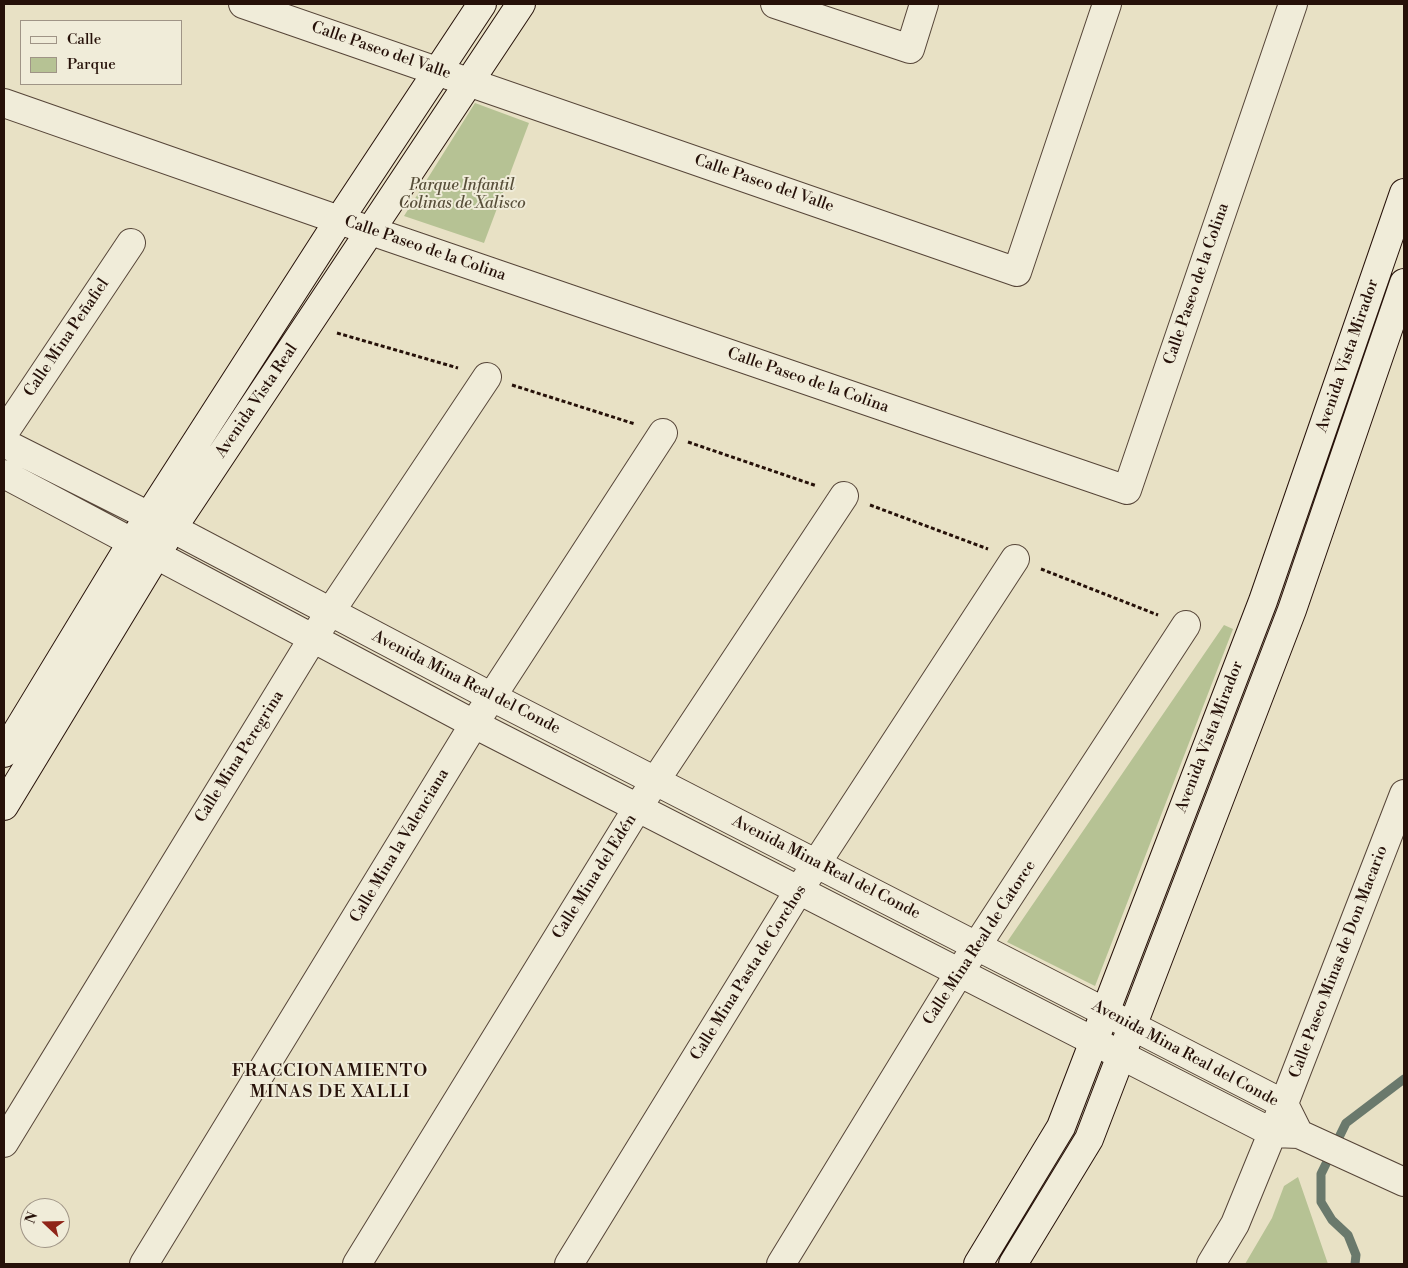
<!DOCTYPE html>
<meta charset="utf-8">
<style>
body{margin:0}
#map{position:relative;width:1408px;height:1268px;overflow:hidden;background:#e8e1c5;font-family:"Libre Bodoni",serif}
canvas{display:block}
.frame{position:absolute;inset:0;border:5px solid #261109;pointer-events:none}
.legend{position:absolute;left:20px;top:20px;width:162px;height:65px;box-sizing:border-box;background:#f0ecd9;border:1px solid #9f9486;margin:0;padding:6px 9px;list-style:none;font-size:15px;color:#261109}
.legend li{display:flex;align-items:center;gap:10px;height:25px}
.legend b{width:25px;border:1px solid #9f9486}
.north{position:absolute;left:20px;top:1198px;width:50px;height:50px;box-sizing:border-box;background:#f0ecd9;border:1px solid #9f9486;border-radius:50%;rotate:291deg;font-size:14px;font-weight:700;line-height:20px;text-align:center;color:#261109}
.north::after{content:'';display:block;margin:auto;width:18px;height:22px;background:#8f2418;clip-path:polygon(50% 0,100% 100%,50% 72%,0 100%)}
</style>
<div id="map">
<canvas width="1408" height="1268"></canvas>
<div class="frame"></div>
<ul class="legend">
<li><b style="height:6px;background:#f0ecd9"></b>Calle</li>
<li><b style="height:14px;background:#b6c294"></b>Parque</li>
</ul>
<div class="north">N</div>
</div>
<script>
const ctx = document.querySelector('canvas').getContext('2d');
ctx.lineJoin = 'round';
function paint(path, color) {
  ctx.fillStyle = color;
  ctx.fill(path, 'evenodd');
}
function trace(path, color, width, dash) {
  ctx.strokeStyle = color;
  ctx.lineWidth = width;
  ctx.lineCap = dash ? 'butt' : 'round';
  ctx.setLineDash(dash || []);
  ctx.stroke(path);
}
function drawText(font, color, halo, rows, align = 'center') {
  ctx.font = font + ' "Libre Bodoni",serif';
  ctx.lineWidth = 4;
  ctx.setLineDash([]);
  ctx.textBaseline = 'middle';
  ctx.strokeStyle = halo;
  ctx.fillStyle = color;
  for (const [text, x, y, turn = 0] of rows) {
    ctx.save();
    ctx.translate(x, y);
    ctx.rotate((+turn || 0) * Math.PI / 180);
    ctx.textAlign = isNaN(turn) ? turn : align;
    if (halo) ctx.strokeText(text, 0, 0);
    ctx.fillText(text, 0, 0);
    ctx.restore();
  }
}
const green = new Path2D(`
 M475,103l54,20 -45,120 -80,-27z
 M1224,625l9,4 -138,357 -88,-44z
 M1298,1177l30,87h-83l27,-46 12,-32z`);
const stream = new Path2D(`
 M1355,1264l1,-9 -8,-20 -16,-15 -11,-18v-28l25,-51 58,-44`);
const path = new Path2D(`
 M337,333l121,35
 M512,385l123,39
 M688,442l129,44
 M870,505l118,44
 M1041,569l117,46`);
const street = new Path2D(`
 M243,4l774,268 90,-268
 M775,4l135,45 14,-45
 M4,103l335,117 788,270 166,-486
 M4,433l127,-190
 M4,443l145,73 343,181 792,407 15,30
 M4,474l470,250 799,409 26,1 105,48
 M4,1143l309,-505 174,-261
 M144,1264l330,-540 189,-291
 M357,1264l281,-457 206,-311
 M569,1264l230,-374 216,-331
 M781,1264l178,-291 227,-348
 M1211,1264l24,-40 43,-105 126,-325`);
const secondary = new Path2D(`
 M4,753l128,-211 207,-322 143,-216
 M4,806l168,-277 349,-525
 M978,1264l83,-137 202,-526 141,-408
 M1013,1264l76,-125 203,-529 112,-327`);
const streetNames = [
 ["Calle Paseo del Valle",381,51,19],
 ["Calle Paseo del Valle",764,184,19],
 ["Calle Paseo de la Colina",425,249,19],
 ["Calle Paseo de la Colina",1197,284,-71],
 ["Calle Mina Peñafiel",67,338,-56],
 ["Avenida Vista Mirador",1348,356,-71],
 ["Calle Paseo de la Colina",808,381,19],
 ["Avenida Vista Real",257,401,-56],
 ["Avenida Mina Real del Conde",466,683,27],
 ["Avenida Vista Mirador",1210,737,-69],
 ["Calle Mina Peregrina",240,757,-58],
 ["Calle Mina la Valenciana",400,846,-59],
 ["Avenida Mina Real del Conde",826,868,27],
 ["Calle Mina del Edén",595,877,-58],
 ["Calle Mina Real de Catorce",980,943,-57],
 ["Calle Paseo Minas de Don Macario",1339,962,-69],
 ["Calle Mina Pasta de Corchos",749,973,-58],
 ["Avenida Mina Real del Conde",1185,1054,28]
];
const parkNames = [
 ["Parque Infantil",462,186],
 ["Colinas de Xalisco",462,204]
];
const neighbourhoodNames = [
 ["FRACCIONAMIENTO",330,1072],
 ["MINAS DE XALLI",330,1093]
];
paint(green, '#b6c294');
trace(stream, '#6a796c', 9);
trace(street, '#564538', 30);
trace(secondary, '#261109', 30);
trace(path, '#261109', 3, [4, 2.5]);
trace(street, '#f0ecd9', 28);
trace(secondary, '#f0ecd9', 28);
drawText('16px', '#261109', '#f0ecd9', streetNames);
drawText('italic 16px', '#584f3a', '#f0ecd9', parkNames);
ctx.letterSpacing = '1px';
drawText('18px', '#261109', '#f0ecd9', neighbourhoodNames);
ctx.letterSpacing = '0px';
</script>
